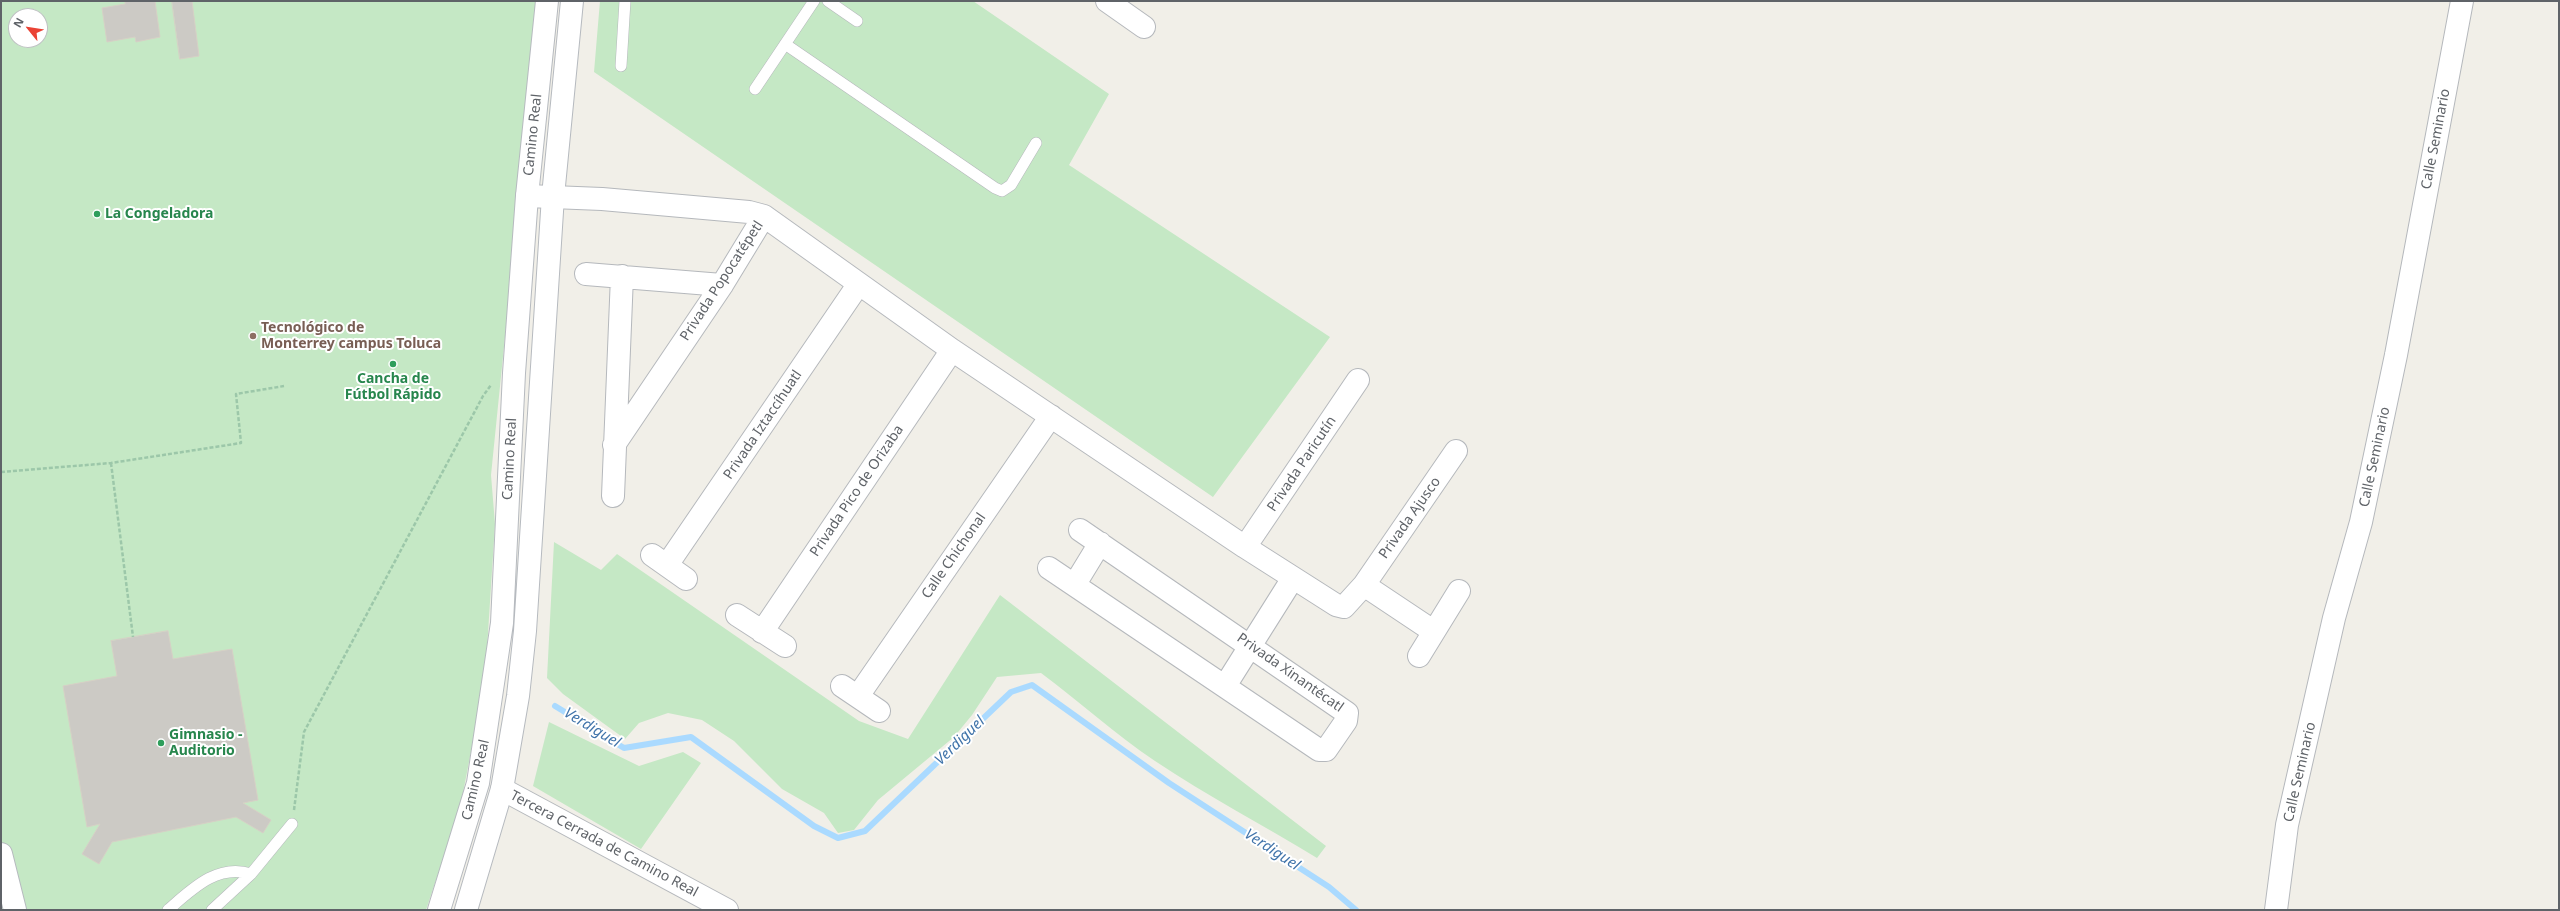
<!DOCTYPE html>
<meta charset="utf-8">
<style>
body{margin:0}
#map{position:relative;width:2560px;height:911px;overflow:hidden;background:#f1efe8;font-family:"Noto Sans",sans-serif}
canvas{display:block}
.frame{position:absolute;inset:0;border:2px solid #5f6368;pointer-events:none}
.north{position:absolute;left:8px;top:8px;width:40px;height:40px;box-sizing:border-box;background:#fff;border:1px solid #bfc1c3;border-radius:50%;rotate:300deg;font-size:11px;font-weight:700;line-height:16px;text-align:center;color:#5f6368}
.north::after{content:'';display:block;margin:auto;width:14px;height:18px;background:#ea4335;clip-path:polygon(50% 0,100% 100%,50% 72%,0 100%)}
</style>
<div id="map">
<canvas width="2560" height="911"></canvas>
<div class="frame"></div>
<div class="north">N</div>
</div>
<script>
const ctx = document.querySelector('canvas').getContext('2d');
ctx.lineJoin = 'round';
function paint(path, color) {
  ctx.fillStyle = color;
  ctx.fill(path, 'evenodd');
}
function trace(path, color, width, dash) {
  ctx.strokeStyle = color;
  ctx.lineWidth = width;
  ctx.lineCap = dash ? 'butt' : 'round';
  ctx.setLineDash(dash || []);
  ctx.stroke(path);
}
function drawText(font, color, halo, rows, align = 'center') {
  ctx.font = font + ' "Noto Sans",sans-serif';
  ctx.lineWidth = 4;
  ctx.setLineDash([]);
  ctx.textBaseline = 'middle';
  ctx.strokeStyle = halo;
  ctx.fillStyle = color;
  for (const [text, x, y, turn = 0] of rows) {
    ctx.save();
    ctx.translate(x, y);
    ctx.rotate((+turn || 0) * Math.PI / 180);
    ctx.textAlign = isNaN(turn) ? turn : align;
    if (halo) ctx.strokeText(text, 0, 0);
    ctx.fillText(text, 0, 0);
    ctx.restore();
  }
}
const green = new Path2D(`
 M1,1h538l-48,474 4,49 -10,156 -25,128 -34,102h-425zM16,16h24v24h-24z
 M600,1h373l136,93 -40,71 261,172 -117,160 -619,-425z
 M554,542l47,28 16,-16 242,167 49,18 92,-144 326,251 -9,12c-54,-33 -110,-62 -162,-97 -40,-27 -75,-59 -114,-88l-44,4 -25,38 -18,22 -76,63 -24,30 -16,3 -14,-20 -42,-24 -48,-48 -32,-21 -34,-7 -29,10 -14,16 -62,-45 -16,-16z
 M549,722l90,44 44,-14 18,11 -60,86 -108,-63z`);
const stream = new Path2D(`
 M555,706l69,42 67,-11 123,89 24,12 27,-7 146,-139 21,-7 137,98 160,104 27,23`);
const building = new Path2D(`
 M125,1h30l5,36 -24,5 -1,-5 -28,5 -5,-34 23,-4z
 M172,1h20l7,55 -19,3z
 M168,631l5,28 59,-10 26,151 -15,3 28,17 -8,13 -27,-16 -124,25 -13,22 -17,-10 18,-30 -13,3 -24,-141 54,-10 -6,-35z`);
const path = new Path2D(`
 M111,463l22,174
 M1,472l110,-9 130,-20 -5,-49 48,-8
 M294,810l10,-78 179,-336 8,-11`);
const service = new Path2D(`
 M828,1l29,20
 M785,44l210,144 7,3 9,-6 25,-42
 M621,66l4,-65
 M755,89l59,-88
 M168,910c24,-21 50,-47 83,-36
 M212,910l39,-36 41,-50`);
const minor = new Path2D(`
 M1107,1l37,26
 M527,196l75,3 147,13 15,4 188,134 293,197 91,58 8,2 20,-22 92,-134
 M586,274l136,11
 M614,445l108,-160 42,-69
 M613,496l9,-220
 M1245,547l113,-167
 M652,555l34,24
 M667,565l191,-280
 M1049,568l270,182h7l20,-29 1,-8 -267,-183
 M1075,584l25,-41
 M1364,585l69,46
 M737,615l48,31
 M762,632l190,-282
 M1419,656l40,-65
 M842,686l37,25
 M1225,686l68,-108
 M858,696l193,-280
 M502,789l225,121`);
const tertiary = new Path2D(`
 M2276,910l11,-85 47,-207 27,-96 35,-167 66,-354`);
const secondary = new Path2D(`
 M1,854l14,56
 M439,910l39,-127 24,-160 12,-250 13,-177 20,-195
 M466,910l36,-121 16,-93 7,-65 28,-435 19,-195`);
const markers = [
 [97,214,4,"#2e9e5b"],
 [253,336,4,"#8d6e63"],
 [393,364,4,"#2e9e5b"],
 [161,743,4,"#2e9e5b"]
];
const streetNames = [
 ["Camino Real",533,135,-84],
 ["Calle Seminario",2436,139,-79],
 ["Privada Popocatépetl",722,281,-57],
 ["Privada Iztaccíhuatl",763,425,-56],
 ["Calle Seminario",2375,457,-78],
 ["Camino Real",510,459,-87],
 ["Privada Paricutín",1302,464,-56],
 ["Privada Pico de Orizaba",857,491,-56],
 ["Privada Ajusco",1410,518,-55],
 ["Calle Chichonal",954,556,-55],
 ["Privada Xinantécatl",1290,673,35],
 ["Calle Seminario",2300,772,-77],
 ["Camino Real",476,780,-77],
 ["Tercera Cerrada de Camino Real",604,844,28]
];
const leisureNames = [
 ["La Congeladora",105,214],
 ["Cancha de",393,379,"center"],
 ["Fútbol Rápido",393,395,"center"],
 ["Gimnasio -",169,735],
 ["Auditorio",169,751]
];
const educationNames = [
 ["Tecnológico de",261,328],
 ["Monterrey campus Toluca",261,344]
];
const waterNames = [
 ["Verdiguel",592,728,31],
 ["Verdiguel",960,741,-44],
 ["Verdiguel",1272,850,33]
];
paint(green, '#c5e8c5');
trace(stream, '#aadaff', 6);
paint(building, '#cccac5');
trace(building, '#d6d1c6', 1);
trace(service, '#b5b8bc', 12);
trace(minor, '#b5b8bc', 24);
trace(tertiary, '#b5b8bc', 24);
trace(secondary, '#b6babf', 24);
trace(path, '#9cc7a9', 2.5, [4, 2]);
trace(service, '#fff', 11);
trace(minor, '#fff', 22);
trace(tertiary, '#fff', 22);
trace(secondary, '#fff', 22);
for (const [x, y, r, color] of markers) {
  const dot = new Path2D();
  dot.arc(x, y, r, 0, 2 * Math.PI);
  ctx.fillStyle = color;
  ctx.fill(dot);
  trace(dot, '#fff', 1.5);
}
drawText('14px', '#5f6368', '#fff', streetNames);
drawText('bold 14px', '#27864d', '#fff', leisureNames, 'left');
drawText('bold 14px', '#785e54', '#fff', educationNames, 'left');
drawText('italic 15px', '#4174aa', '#fff', waterNames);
</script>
